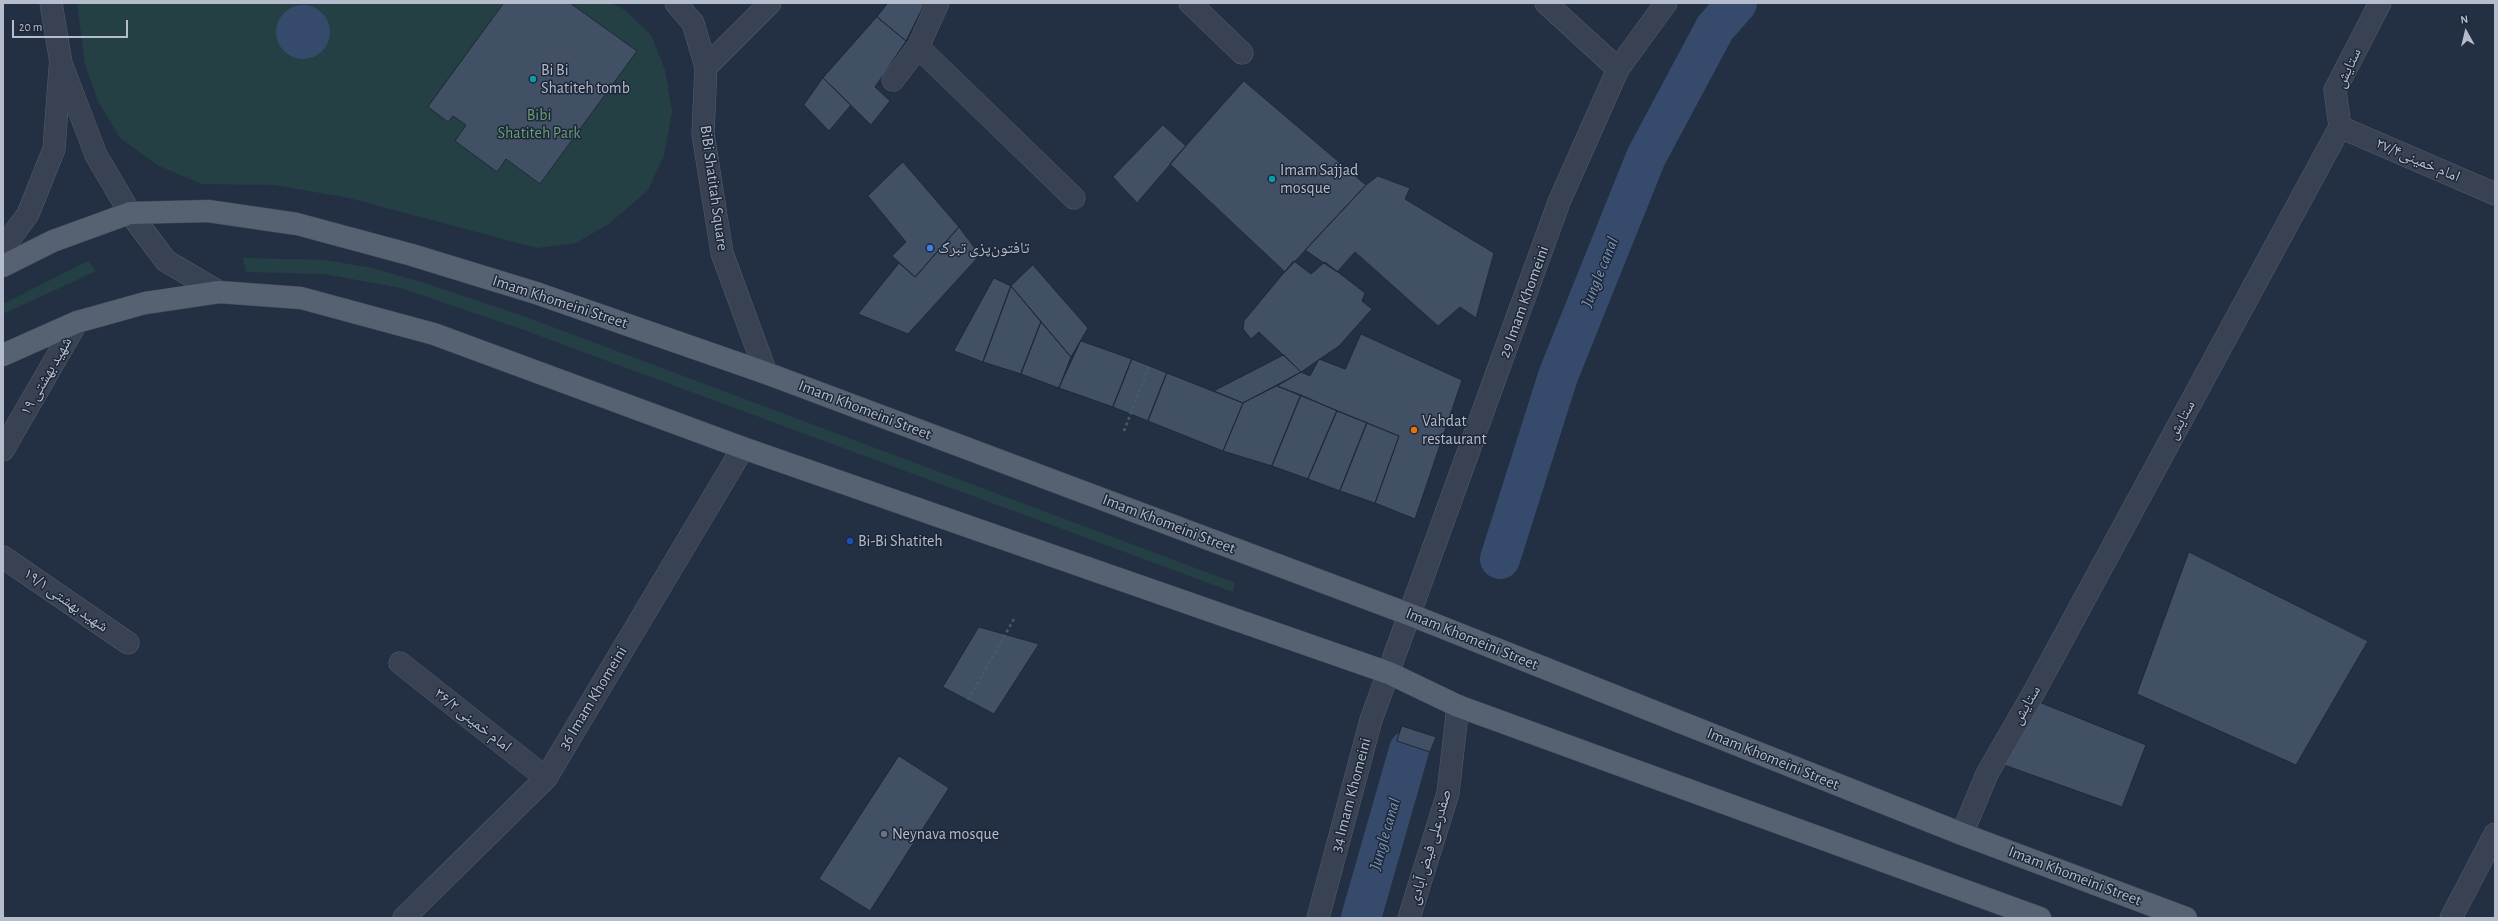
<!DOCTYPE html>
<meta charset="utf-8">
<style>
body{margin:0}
#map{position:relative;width:2498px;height:921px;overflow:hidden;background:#233043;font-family:"Alegreya Sans",sans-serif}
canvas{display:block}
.frame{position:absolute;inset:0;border:4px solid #b5bdcc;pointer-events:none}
.north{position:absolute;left:2446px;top:12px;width:40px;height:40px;-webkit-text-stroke:3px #1d2737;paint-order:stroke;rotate:352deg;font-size:11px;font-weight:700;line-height:16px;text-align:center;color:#b5bdcc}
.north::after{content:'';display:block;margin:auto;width:14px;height:18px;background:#b5bdcc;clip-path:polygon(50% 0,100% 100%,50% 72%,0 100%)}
.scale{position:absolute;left:12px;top:20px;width:116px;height:18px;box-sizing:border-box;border:2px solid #b5bdcc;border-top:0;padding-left:5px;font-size:12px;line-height:14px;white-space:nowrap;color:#b5bdcc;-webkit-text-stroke:3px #1d2737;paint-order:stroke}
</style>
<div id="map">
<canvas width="2498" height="921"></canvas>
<div class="frame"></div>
<div class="north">N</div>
<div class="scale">20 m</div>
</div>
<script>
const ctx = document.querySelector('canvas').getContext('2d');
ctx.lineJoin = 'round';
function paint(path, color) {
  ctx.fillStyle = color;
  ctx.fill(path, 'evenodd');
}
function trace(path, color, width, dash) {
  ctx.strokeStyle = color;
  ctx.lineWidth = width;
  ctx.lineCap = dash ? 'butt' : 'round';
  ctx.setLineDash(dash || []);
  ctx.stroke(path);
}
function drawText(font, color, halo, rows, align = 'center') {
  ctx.font = font + ' "Alegreya Sans","Noto Naskh Arabic",sans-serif';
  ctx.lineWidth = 3;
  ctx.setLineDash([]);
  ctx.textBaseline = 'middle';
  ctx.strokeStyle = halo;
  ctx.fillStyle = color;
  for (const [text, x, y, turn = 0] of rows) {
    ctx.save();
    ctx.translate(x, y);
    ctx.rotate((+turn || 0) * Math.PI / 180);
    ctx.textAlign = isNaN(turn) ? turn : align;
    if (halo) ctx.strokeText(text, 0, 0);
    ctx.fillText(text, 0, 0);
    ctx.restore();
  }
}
const green = new Path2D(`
 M77,3h534l14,7 26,25 14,35 7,42 -8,43 -16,35 -38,33 -34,20 -39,5 -188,-50 -74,-13 -73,-1 -43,-18 -39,-28 -22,-37 -13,-37z
 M243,258l82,2 47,8 49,14 102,34 712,267 -2,9 -712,-263 -120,-41 -77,-14 -78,-2z
 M88,261l8,10 -93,43v-10z`);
const water = new Path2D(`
 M276 32a27 27 0 1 1 54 0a27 27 0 1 1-54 0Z`);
const canal = new Path2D(`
 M1500,559l58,-183 88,-219 69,-129 22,-25
 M1361,918l48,-168`);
const building = new Path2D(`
 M504,3h66l67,48 -97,133 -34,-25 -9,13 -42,-31 11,-16 -13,-9 -5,6 -20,-15z
 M888,3h37l-19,38 -29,-24z
 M877,17l29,24 -31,46 15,14 -19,24 -48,-47z
 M823,78l28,27 -22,26 -25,-26z
 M1244,81l122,104 -81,87 -115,-108z
 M1163,125l23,21 -49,57 -24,-26z
 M903,162l56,65 -44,50 -23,-21 14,-14 -38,-46z
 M1378,176l32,12 -5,11 89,54 -18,65 -16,-11 -22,19 -83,-74 -18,20 -32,-22 61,-65z
 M959,227l21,28 -72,79 -50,-20 41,-51 16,14z
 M1294,261l17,13 14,-12 40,31 -3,8 10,8 -33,37 -38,26 -42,-40 -8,7 -8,-10 1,-8z
 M1033,265l55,63 -17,29 -60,-71z
 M994,278l17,8 -28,76 -29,-11z
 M1011,286l30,36 -20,52 -38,-12z
 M1041,322l30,35 -12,31 -38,-14z
 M1361,334l101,46 -47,139 -40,-16 24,-67 -122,-50 24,-14 9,4 9,-17 26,10z
 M1081,341l51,18 -19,48 -54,-19z
 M1284,355l17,17 -58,31 -29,-12z
 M1132,359l35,14 -19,48 -35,-14z
 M1167,373l76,30 -20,48 -75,-30z
 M1277,386l24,9 -29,71 -49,-15 20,-48z
 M1301,395l36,16 -29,68 -36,-13z
 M1337,411l30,12 -27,68 -32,-12z
 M1367,423l32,13 -24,67 -35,-12z
 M2189,552l179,89 -72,124 -159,-71z
 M979,627l60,17 -45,70 -51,-27z
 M2039,702l107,43 -24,62 -118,-42z
 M1402,726l34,11 -6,15 -33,-11z
 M899,756l50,32 -79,123 -51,-32z`);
const path = new Path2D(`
 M1124,431l25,-65
 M968,700l46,-81`);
const minor = new Path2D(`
 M51,3l10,60 35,92 34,58 36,48 53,31
 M676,3l17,20 13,44 -3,67 19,119 44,120
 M1190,3l52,50
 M1546,3l72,66
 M918,47l156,151
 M706,67l64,-64
 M893,80l25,-33 20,-44
 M2340,127l155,67
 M3,248l25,-34 26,-65 6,-81
 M3,450l74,-128
 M3,557l125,86
 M400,663l146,115
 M1962,834l25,-60 46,-80 307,-567 -5,-37 45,-87
 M404,918l142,-140 197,-330
 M1318,918l53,-198 188,-518 59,-133 48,-66
 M1409,918l39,-125 10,-87
 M2451,918l44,-84`);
const major = new Path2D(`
 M3,266l50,-25 77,-28 78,-2 89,13 115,31 124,38 230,80 645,242 551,219 224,84
 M3,355l74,-33 68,-19 74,-11 82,6 133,36 309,114 646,225 69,33 582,212`);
const markers = [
 [533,79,4,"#0f9aa8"],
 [1272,179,4,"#0f9aa8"],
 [930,248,4,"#3f7fe0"],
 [1414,430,4,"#e8710a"],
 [850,541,4,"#1a4fb4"],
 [884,834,4,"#6b7280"]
];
const streetNames = [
 ["ستایش",2348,68,-65],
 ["امام خمینی۲۷/۴",2418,160,23],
 ["BiBi Shatitah Square",714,188,82],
 ["Imam Khomeini Street",560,302,18],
 ["29 Imam Khomeini",1524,302,-70],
 ["شهید بهشتی ۱۹",46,376,-60],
 ["Imam Khomeini Street",865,410,21],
 ["ستایش",2181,420,-62],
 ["Imam Khomeini Street",1169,524,21],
 ["شهید بهشتی ۱۹/۱",66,600,35],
 ["Imam Khomeini Street",1472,639,22],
 ["36 Imam Khomeini",593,698,-59],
 ["ستایش",2026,705,-60],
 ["امام خمینی ۳۶/۲",473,720,38],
 ["Imam Khomeini Street",1773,759,22],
 ["34 Imam Khomeini",1351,795,-75],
 ["صفدرعلی فیض آبادی",1430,847,-74],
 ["Imam Khomeini Street",2075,876,21]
];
const poiNames = [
 ["Bi Bi",541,70],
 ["Shatiteh tomb",541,88],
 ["Imam Sajjad",1280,170],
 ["mosque",1280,188],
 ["تافتون‌پزی تبرک",938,248],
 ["Vahdat",1422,421],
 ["restaurant",1422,439],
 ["Bi-Bi Shatiteh",858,541],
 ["Neynava mosque",892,834]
];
const parkNames = [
 ["Bibi",539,115],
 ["Shatiteh Park",539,133]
];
const waterNames = [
 ["Jungle canal",1600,272,-68],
 ["Jungle canal",1385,834,-74]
];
paint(green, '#254044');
paint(water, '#364b6b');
trace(canal, '#364b6b', 40);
paint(building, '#425065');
trace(building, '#1f2939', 1);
trace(minor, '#535d6c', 23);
trace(major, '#424b5b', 23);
trace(path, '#445d60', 2.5, [3, 3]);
trace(minor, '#384252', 22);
trace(major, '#566172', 22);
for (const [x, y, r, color] of markers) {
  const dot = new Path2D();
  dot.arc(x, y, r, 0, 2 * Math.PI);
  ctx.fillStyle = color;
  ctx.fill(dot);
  trace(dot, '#1d2737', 1.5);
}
drawText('16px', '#b5bdcc', '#1d2737', streetNames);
drawText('16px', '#b5bdcc', '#1d2737', poiNames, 'left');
drawText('16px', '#6a9f77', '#1d2737', parkNames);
drawText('italic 17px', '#7a92b6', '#1d2737', waterNames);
</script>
